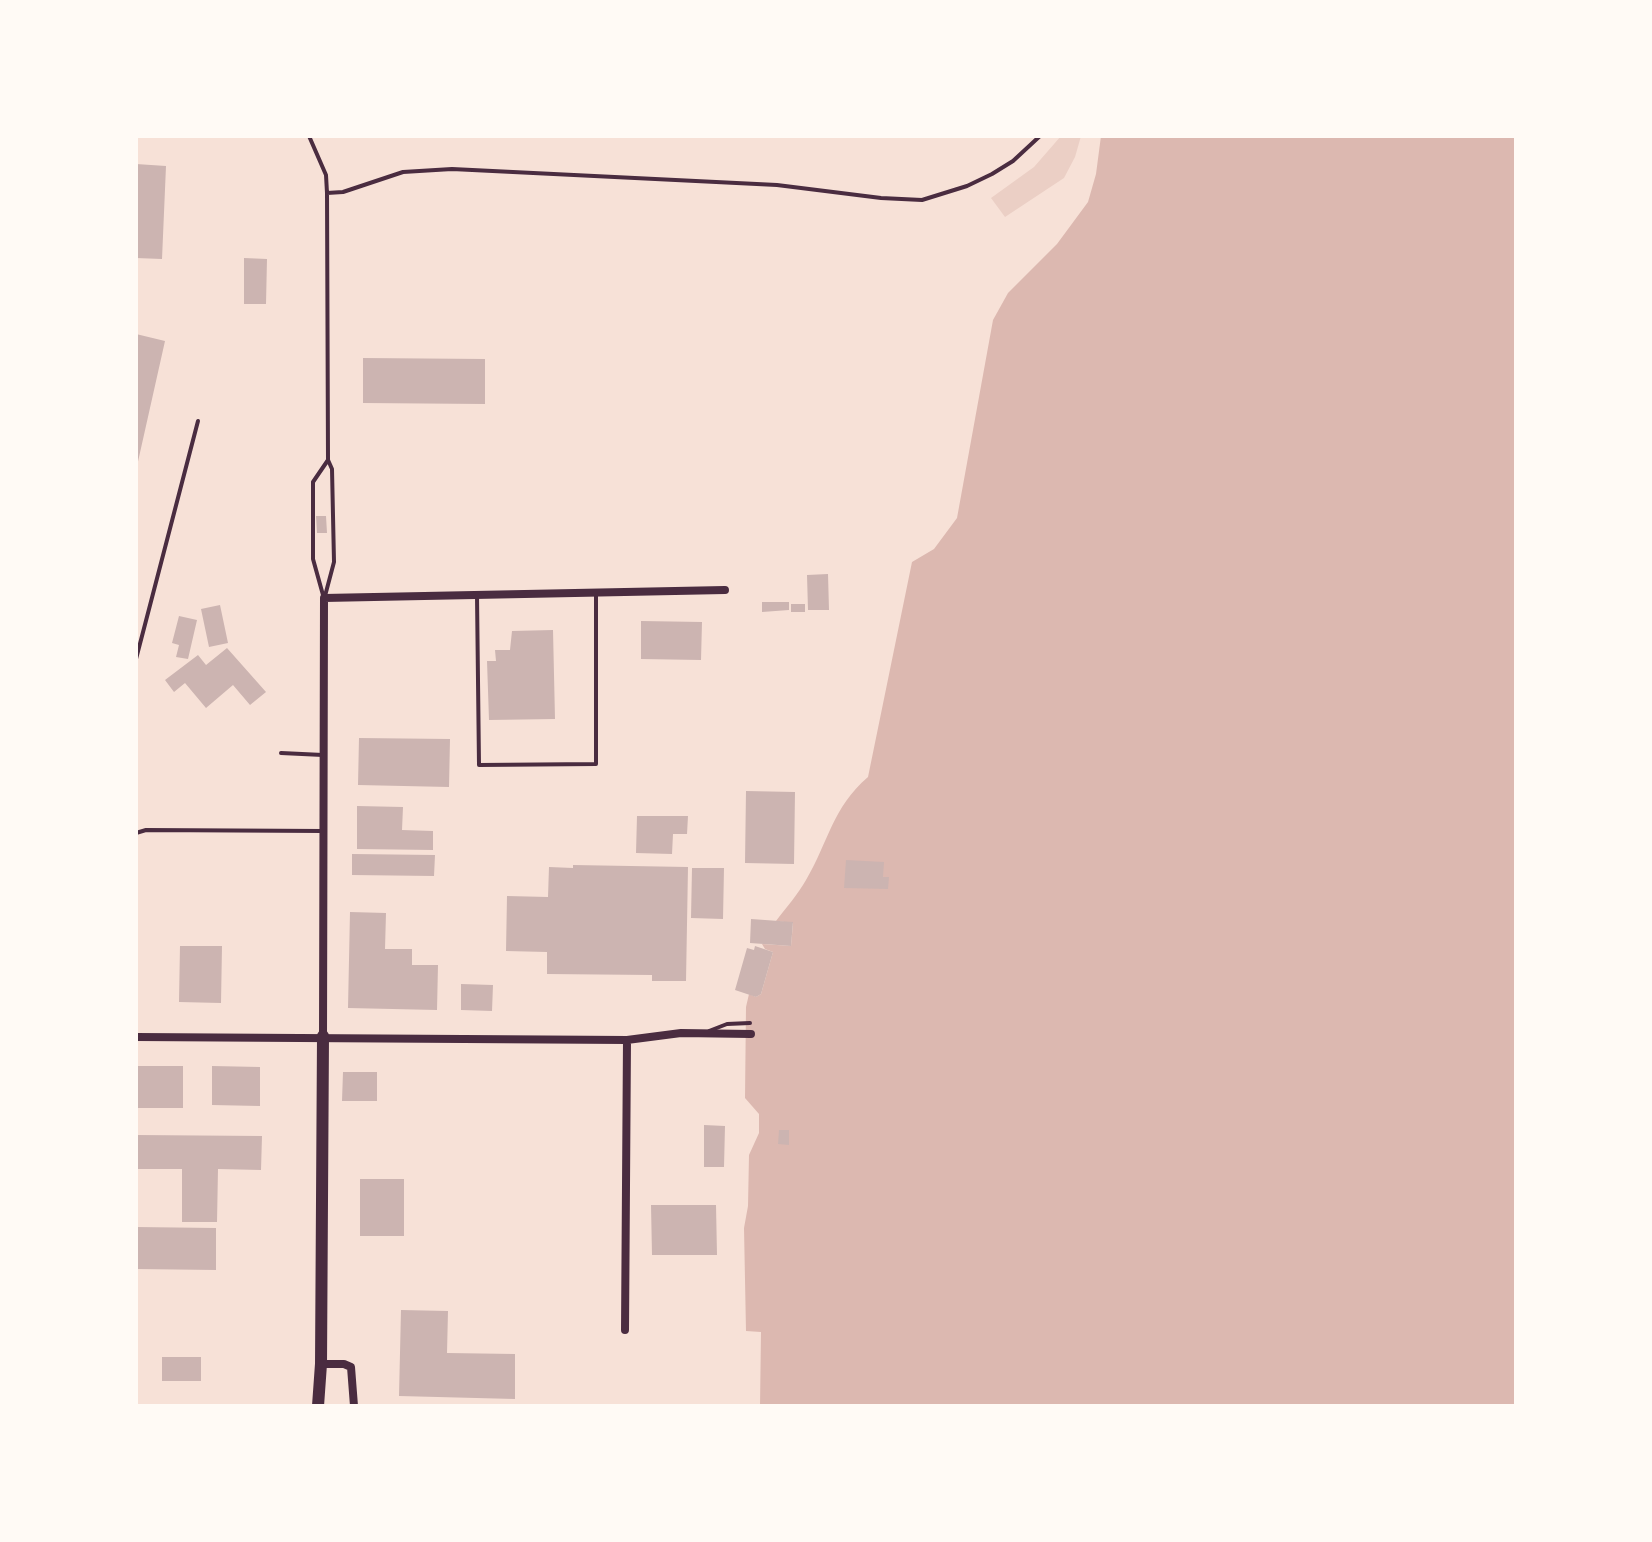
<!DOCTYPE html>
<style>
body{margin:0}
#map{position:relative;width:1652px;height:1542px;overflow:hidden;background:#f7e1d7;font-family:Signika,sans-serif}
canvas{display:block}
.frame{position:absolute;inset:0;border:138px solid #fffaf5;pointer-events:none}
</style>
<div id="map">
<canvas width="1652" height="1542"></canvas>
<div class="frame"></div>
</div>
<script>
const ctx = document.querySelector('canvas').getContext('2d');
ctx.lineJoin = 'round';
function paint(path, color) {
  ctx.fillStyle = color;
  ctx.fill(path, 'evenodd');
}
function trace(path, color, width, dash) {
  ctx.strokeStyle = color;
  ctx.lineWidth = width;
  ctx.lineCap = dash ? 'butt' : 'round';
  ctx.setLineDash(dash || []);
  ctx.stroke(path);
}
const green = new Path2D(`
 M1061,136h20l-6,21 -11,21 -59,39 -14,-19 43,-31z`);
const water = new Path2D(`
 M1101,136h415v1270h-756l1,-74 -15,-1 -2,-103 4,-22 1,-51 10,-22v-19l-14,-16 1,-91 3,-13 7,3 5,-3 12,-42 -8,-3 -3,-5 29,2 2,-23 -17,-2c10,-13 22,-27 30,-41 23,-39 26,-72 62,-103l44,-215 22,-13 23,-31 36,-198 15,-27 49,-49 31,-42 8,-28z`);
const building = new Path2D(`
 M136,164l30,2 -4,93 -26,-1z
 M244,258l23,1 -1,45h-22z
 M136,334l29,7 -28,125 -1,-1z
 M363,358l122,1v45l-122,-1z
 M316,516h10l1,17h-10z
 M828,574l1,36h-21l-1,-35z
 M762,602h27v8l-27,2z
 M791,604h14v8h-14z
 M220,605l8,38 -19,4 -8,-38z
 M179,616l18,4 -9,39 -12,-2 3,-12 -7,-2z
 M641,621l61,1 -1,38 -60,-1z
 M553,630l2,89 -66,1 -2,-59h9l-1,-11h15l2,-19z
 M227,648l39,44 -16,13 -17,-20 -27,23 -21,-25 -11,9 -9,-12 33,-25 8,10z
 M359,738l91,1 -1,48 -91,-2z
 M746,791l49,1 -1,72 -49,-1z
 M357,806l46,1 -1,23 31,1v19l-76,-1z
 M637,816h51l-1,18h-14l-1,20 -36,-1z
 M352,854l83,1 -1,21 -82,-1z
 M846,860l38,2 -1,15h6l-1,12 -44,-1z
 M573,865l115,2 -2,114h-34v-6l-105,-1v-22l-41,-1 1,-55 41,1 1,-30 24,1z
 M692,868h32l-1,51 -32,-1z
 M350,912l36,1 -1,36h27v16h26l-1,45 -89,-2z
 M751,919l42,3 -2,24 -41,-3z
 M180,946h42l-1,57 -42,-1z
 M755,946l18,6 -12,42 -5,3 -21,-7 12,-42 7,2z
 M461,984l32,1 -1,26 -31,-1z
 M136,1066h47v42h-47z
 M212,1066l48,1v39l-48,-1z
 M343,1072h34v29h-35z
 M704,1125l21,1 -1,41h-20z
 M779,1130h10v15l-11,-1z
 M136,1135l126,1 -1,34 -43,-1 -1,53h-35v-53h-46z
 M360,1179h44v57h-44z
 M651,1205h65l1,50h-65z
 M136,1227l80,1v42l-80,-1z
 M401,1310l47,1 -1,42 68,1v45l-116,-3z
 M162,1357h39v24h-39z`);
const service = new Path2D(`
 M309,136l17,39 1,18 1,267 4,9 2,93 -9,34
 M327,193l16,-1 60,-20 49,-3 325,16 104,13 41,2 45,-14 25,-12 21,-13 27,-25
 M323,595l-10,-36v-77l15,-22
 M477,596l2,169 117,-1v-171
 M136,659l62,-238
 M281,753l42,2
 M136,833l10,-3 177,1
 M709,1031l18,-7 23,-1`);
const minor = new Path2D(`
 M323,1036l1,-438 401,-8
 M136,1037l491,3 54,-7 70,1
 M625,1330l2,-290
 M321,1364h23l7,3 3,39`);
const secondary = new Path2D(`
 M318,1406l3,-42 2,-328`);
paint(green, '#ebcfc5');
paint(water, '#dcb8b0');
paint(building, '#ccb4b1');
trace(service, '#4a2c40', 4);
trace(minor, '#4a2c40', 8);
trace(secondary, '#4a2c40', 12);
</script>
